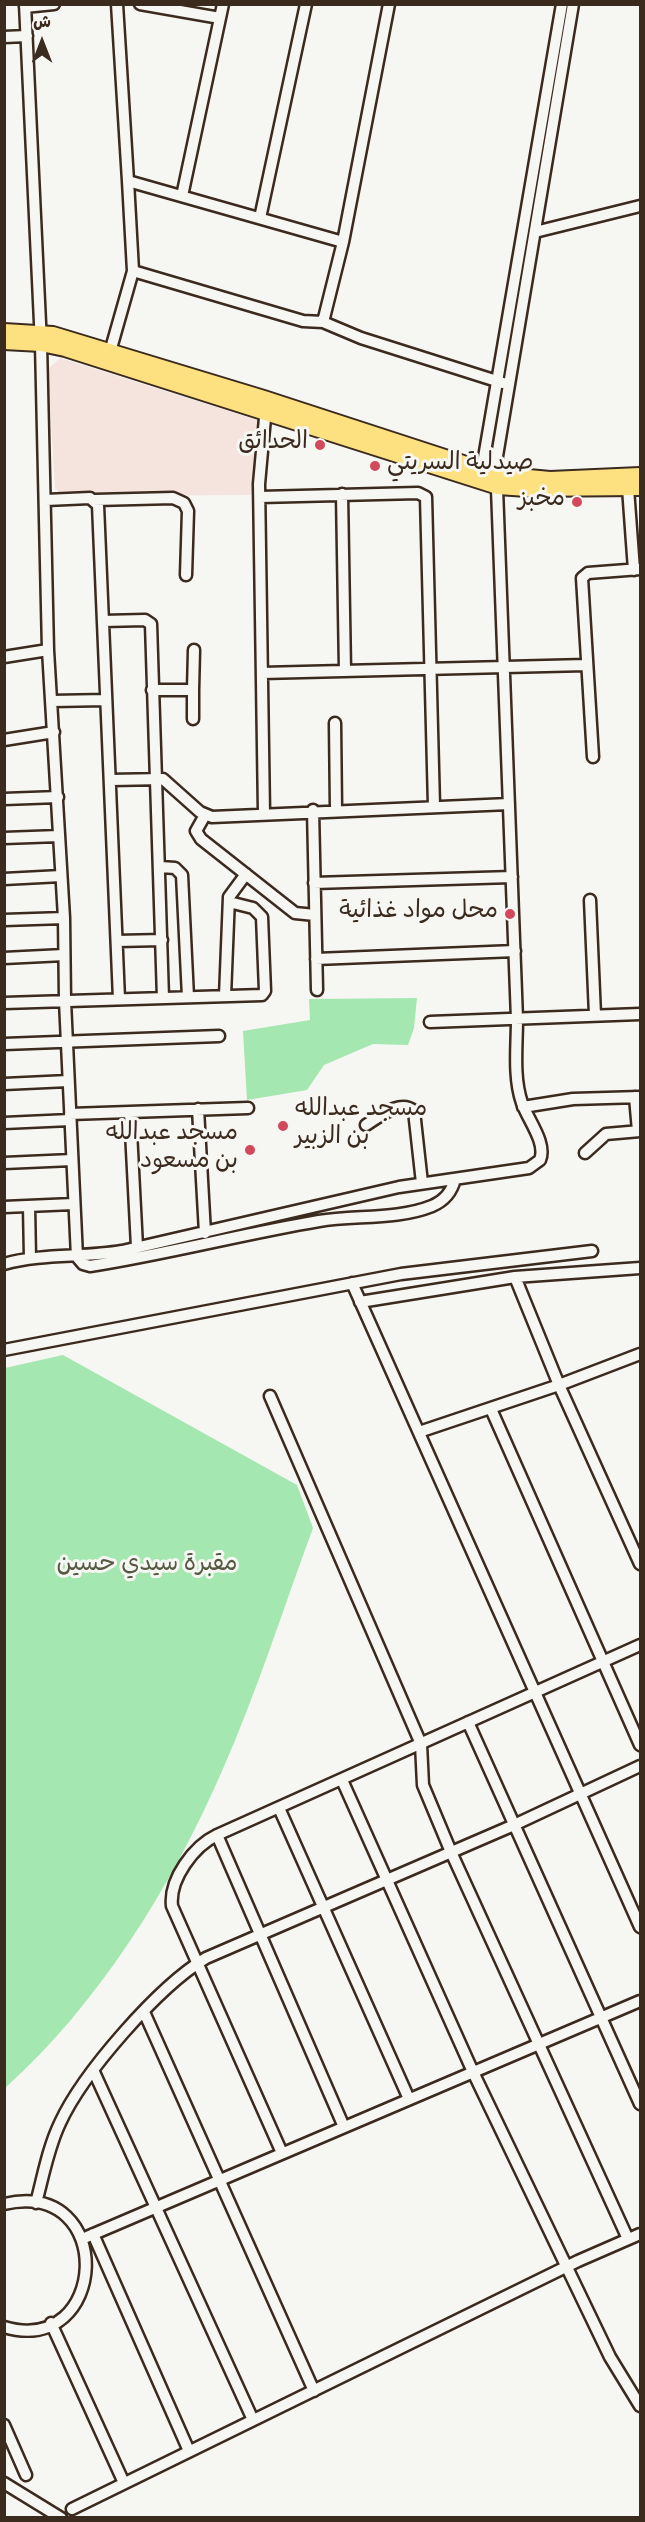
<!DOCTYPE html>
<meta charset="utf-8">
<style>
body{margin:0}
#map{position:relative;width:645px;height:2522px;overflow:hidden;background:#f6f6f2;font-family:Dekko,"Playpen Sans Arabic",sans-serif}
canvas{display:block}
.frame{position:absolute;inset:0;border:6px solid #3b2a1e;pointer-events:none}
.north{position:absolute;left:12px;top:12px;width:60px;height:60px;-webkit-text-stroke:4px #f6f6f2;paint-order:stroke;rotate:0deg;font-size:16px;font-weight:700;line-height:24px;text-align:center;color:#3b2a1e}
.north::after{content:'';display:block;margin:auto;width:21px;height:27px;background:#3b2a1e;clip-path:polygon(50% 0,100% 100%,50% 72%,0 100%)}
</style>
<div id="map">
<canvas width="645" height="2522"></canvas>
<div class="frame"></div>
<div class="north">ش</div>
</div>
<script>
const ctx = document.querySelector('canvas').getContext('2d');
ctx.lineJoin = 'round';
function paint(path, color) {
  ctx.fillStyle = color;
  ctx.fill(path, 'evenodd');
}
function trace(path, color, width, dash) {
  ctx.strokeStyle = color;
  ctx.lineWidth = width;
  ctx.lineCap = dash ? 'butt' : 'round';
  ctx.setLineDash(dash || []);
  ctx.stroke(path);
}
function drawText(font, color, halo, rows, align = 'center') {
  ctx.font = font + ' Dekko,"Playpen Sans Arabic",sans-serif';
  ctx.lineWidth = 6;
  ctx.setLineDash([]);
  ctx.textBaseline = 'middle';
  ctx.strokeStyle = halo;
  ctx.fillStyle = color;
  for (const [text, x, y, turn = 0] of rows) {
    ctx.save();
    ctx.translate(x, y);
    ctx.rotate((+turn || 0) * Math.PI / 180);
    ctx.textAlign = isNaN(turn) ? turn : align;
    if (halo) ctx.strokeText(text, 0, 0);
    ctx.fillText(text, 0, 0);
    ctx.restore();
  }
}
const built = new Path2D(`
 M60,358l200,63 -9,74 -189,1 -7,-8 -7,-119z`);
const green = new Path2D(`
 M417,998l-3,30 -6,17 -35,-1 -49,21 -17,25 -60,10 -4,-69 67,-11 -1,-21z
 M63,1355l234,130 16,43c-30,81 -56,164 -91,243 -50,115 -124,234 -217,317v-720z`);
const minor = new Path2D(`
 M25,4l16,340 7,306 16,268 1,83 12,256 6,7 7,2c77,-12 152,-32 229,-45 37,-6 78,-1 113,-15 12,-5 20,-15 23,-27
 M117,4l11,177 215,61
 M140,4l80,14
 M25,7l29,-3
 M4,37l23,-1
 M182,196l41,-192
 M260,218l46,-214
 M535,232l105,-26
 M133,271l170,50 20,1 20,-80 46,-238
 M323,322l38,16 142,45
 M110,352l23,-81 -5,-90
 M482,469l80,-465
 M628,488l6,82
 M342,494l3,177
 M260,497l158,-4 8,4 8,309
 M46,500l44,-2 8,7 21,494
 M95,500l78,-2 11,5 4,8 -2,64
 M103,621l42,-1 6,4 12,374
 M4,657l44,-7
 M262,673l324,-8
 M152,690h41v29
 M193,690l1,-40
 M52,701l54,-1
 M335,723l1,86
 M4,740l50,-8
 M593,757l-11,-179 6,-5 52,-4
 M111,780l52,-1 37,33 12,5 297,-13
 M4,799l54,-2
 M313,810l4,180
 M264,813l-5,-329 7,-77
 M205,815l-9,16 5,8 94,74 20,2
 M4,838l55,-2
 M160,867l15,1 7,7 6,122
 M4,879l57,-3
 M314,883l198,-6
 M590,900l5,115
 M4,920l60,-2
 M117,941l45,-1
 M4,958l60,-3
 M316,959l199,-8
 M225,996l4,-99 17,-23
 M4,1003l258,-8 3,-4 -3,-74 -9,-9 -24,-6
 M430,1022l210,-8
 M4,1044l215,-8
 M4,1084l64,-3
 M635,1097l3,34
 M523,1107l50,-8 67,-2
 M198,1109l7,124
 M130,1112l7,135
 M70,1114l178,-6
 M4,1123l66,-3
 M366,1125c13,-8 34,-26 48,-14l8,72
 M585,1153l21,-19 34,-3
 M4,1163l68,-3
 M29,1206l1,52
 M4,1207l69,-3
 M4,1264c39,-11 79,-6 118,-13l277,-64 130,-19 11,-8c7,-17 -12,-40 -18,-57 -9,-26 -5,-57 -5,-84l-21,-557 77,-458
 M515,1277l44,108 81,179
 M352,1283l288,644
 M360,1302l155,-25 125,-9
 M4,1350l397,-76 191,-23
 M270,1396l151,348 2,41 28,67 177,387
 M491,1409l149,336
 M419,1432l140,-47 81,-31
 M468,1722l172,382
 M342,1780l131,292 137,285 30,49
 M279,1808l130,291
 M217,1835l127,292
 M144,2012l170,379
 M94,2072l159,348
 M282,2153l-110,-247c-3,-27 22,-60 45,-71l423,-190
 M36,2203c7,-26 12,-55 24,-80 23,-50 98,-136 146,-165l308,-133 126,-59
 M4,2204c114,-26 104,154 0,123
 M93,2234l96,217
 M82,2239l558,-238
 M51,2323l73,160
 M4,2425l22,50
 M4,2483l57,35
 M72,2509l506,-248 62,-27`);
const major = new Path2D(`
 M4,331l49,3 211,64 233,76 53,5 90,-4
 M4,342l37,2 24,5 433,138 29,2 113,-1`);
const markers = [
 [320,445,6,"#d1495b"],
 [375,466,6,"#d1495b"],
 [577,502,6,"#d1495b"],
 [510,914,6,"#d1495b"],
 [283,1126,6,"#d1495b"],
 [250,1150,6,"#d1495b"]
];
const poiNames = [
 ["الحدائق",308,445],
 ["صيدلية السريتي",387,466,"left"],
 ["مخبز",565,502],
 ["محل مواد غذائية",498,914],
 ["مسجد عبدالله",295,1112,"left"],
 ["بن الزبير",295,1140,"left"],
 ["مسجد عبدالله",238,1136],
 ["بن مسعود",238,1164]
];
const parkNames = [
 ["مقبرة سيدي حسين",147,1567]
];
paint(built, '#f5e3dd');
paint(green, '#a5e7b0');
trace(minor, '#3b2a1e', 15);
trace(major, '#3b2a1e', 18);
trace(minor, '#f6f6f2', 10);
trace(major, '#fde080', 14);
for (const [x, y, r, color] of markers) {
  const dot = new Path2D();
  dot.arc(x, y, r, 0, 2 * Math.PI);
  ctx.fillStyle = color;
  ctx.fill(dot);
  trace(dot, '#f6f6f2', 2);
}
drawText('24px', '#3b2a1e', '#f6f6f2', poiNames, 'right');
drawText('24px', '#565942', '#f6f6f2', parkNames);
</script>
